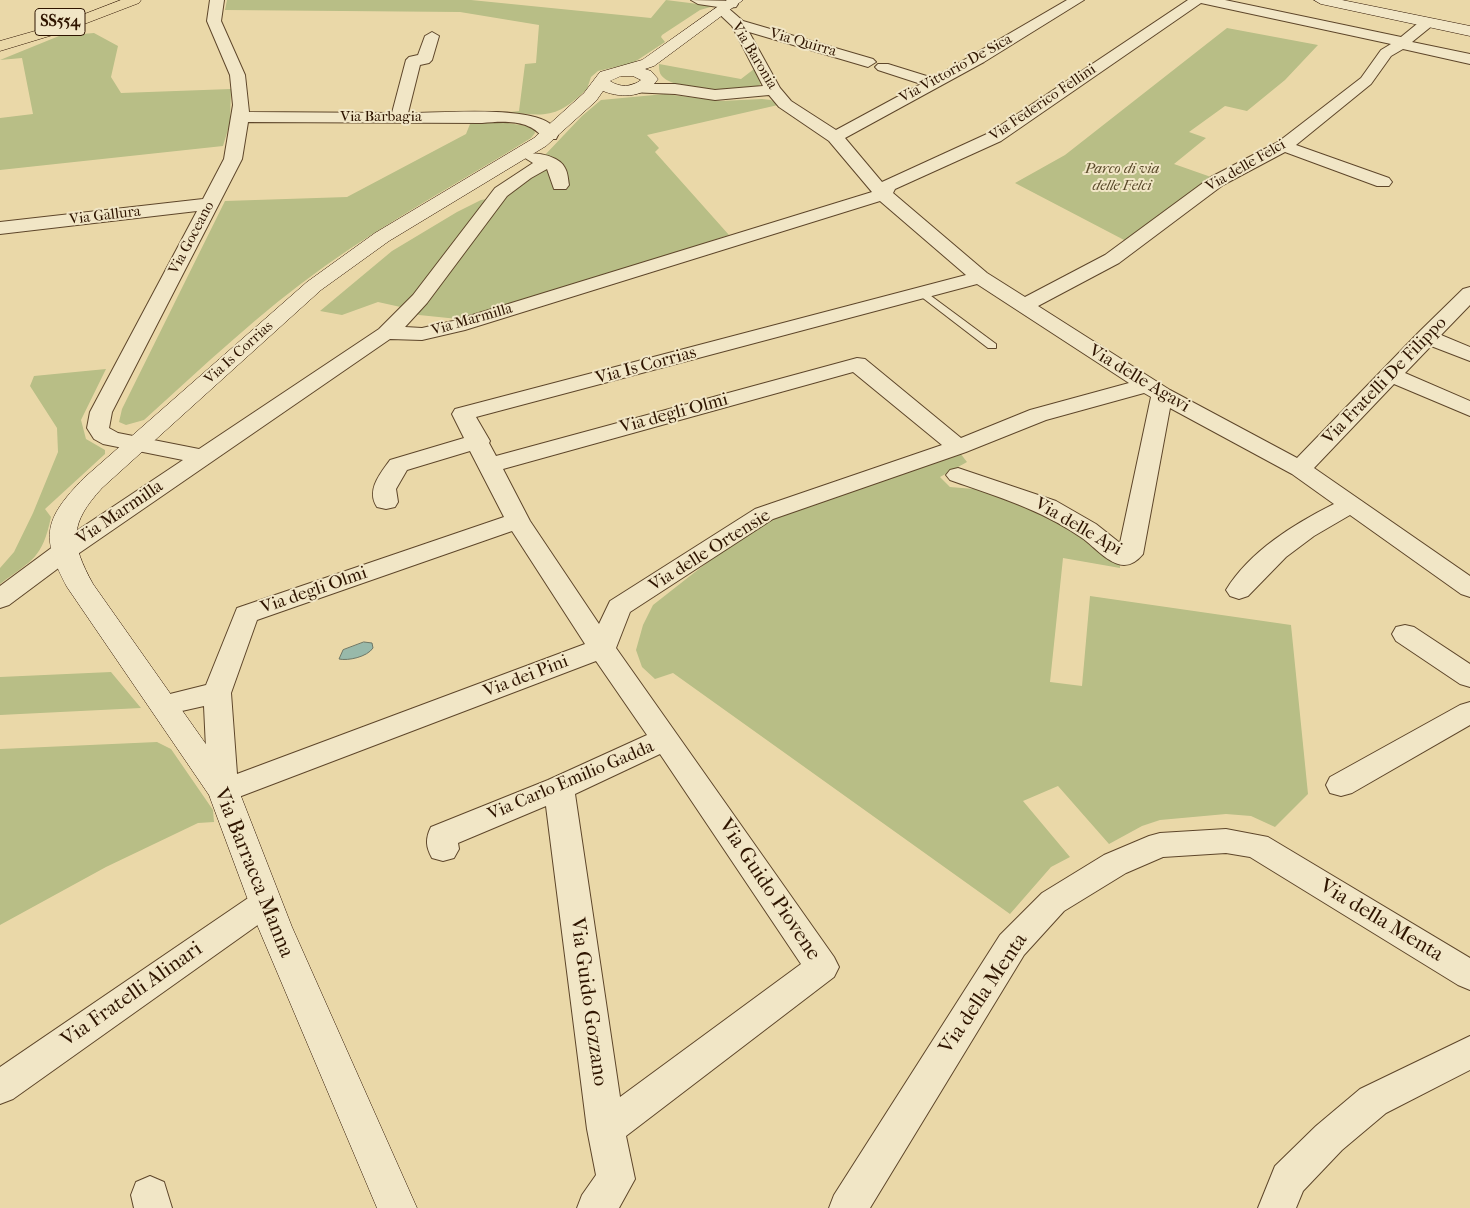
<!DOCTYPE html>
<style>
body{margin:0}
canvas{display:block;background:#ead8a8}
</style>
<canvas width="1470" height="1208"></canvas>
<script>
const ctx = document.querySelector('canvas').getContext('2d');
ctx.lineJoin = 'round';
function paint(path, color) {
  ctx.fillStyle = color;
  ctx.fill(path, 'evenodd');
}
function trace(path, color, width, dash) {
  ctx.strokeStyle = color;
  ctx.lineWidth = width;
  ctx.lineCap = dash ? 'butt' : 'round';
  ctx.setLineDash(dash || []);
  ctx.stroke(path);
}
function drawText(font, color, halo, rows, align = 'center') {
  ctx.font = font + ' "IM FELL French Canon",serif';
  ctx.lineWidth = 4;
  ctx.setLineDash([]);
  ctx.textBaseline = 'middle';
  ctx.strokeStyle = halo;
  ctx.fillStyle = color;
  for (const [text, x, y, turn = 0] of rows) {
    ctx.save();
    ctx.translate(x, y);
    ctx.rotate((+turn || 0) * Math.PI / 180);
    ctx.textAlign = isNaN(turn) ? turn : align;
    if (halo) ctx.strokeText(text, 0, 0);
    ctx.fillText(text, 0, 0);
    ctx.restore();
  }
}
const green = new Path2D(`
 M227,0h244l180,18 15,-18 48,6 -14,4 -38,25 -1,2 4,5 -32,21 -35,8 -7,6 -4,12c-29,28 -40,28 -77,23l9,-1 6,-47 11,-1 3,-38 -79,-13 -235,-2z
 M1227,28l91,17 -33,35 -38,31 -22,-5 -36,26 17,6 -32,26 37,13 -85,64 -111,-58 50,-28z
 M94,33l24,13 -7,31 10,16 110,-4 -1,34 -7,23 -223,24v-52l33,-4 -11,-56 -22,2 59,-24z
 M659,64l82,15 13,-10 7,15c-15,12 -82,7 -97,-6 -5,-4 -5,-8 -5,-14z
 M665,94l56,7 41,-2 9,1 7,5 -131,30 12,13 -4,4 74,83 -177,59 -94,25 -39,-4 -14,-7 -27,-6 -36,13 -22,-4 72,-60 65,-39 24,-12 28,-5 19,-17 15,-21 39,-41 19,-16z
 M501,122l32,5 2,6 -4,5c-69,43 -140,81 -206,128 -65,46 -122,101 -181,154l-18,5 -7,-3 3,-13 103,-208 122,-4 119,-63 4,-10z
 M106,369l-25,51 5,19 19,11v4l-60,55 6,8c-9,42 -18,42 -51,67v-16l14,-16 19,-39 25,-61 -1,-24 -27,-42 4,-10z
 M960,453l7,9 -27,15 10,10 36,3 133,58 1,20 -57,-10 -13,124 32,4 8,-90 201,29 17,169 -33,33 -24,-11 -25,-2 -66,6 -18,6 -33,18 -51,-58 -35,15 47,56 -19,10 -41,47 -337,-241 -18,6 -13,-12 -6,-17 7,-25 10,-20 79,-62 40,-24z
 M111,672l30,36 -141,7v-38z
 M157,742l14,7 42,61 1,12 -16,1 -92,44 -106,58v-176z`);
const water = new Path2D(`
 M364,642l8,1 1,5c-6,9 -25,13 -34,11l4,-9z`);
const lane = new Path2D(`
 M923,290l73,54v4h-8l-69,-53 -1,-2z`);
const street = new Path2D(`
 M210,0h14l-3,21 24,54 4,37 143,1 14,-53 3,-3 9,-2 7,-19 7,-4 7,4 -7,24 -3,3 -9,2 -12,48c33,0 116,-7 141,10 4,3 7,8 9,12l-2,4h-12c-14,-20 -40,-18 -62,-16l-234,-1 -6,37 -130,253 -3,16 9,5 81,16 180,-120 34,-34 82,-107 38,-25 -8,-5 3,-4c11,-2 32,3 37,14 3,5 3,12 4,17l-3,4h-12l-7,-20 -16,9 -24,18 -80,107 -22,24 17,1 31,-7 419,-129 -43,-51 -50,-34 -10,-12 -54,5 -40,-6 -46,-2 -2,-3 2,-3 6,-2h40l40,6 48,-4 -31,-60 -17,-16 3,-3 -20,-3 -7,-4 45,1 2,3 -2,3 -8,1 15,13 130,38 3,3 -8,5 -119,-35 31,56 11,13 45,29 85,-46 -43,-14 -3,-3 3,-3h10l45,14 134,-78h17l-100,62 -139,76 37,44 107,-49 199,-133h37l176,37 22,-18h10l2,3 -2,3 -21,17 58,12v10l-67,-15 -12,7 -20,28 -75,61 93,33 3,4 -3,4h-12l-92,-34 -62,33 -104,78 -81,43 132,84 127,68 122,-126 44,-43 7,-2v18l-29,30 29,12v14l-39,-15 -26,27 65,28v15l-76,-32 -80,84 156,108v21l-9,-3 -111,-79 -36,21 -28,21 -38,39 -9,3 -9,-3 -4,-6c24,-39 68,-66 108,-86l-42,-30 -122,-66 -27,146c-5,6 -11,11 -19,11 -16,-1 -29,-18 -42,-27 -40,-28 -86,-42 -132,-58l-4,-5 4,-5 8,-2 98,33 40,23 24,19 31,-146 -7,-4 -98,27 -80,32 -193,67 -143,93 -14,36 218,309 5,10 -5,10 -208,159 9,43 -16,29h-42l5,-13 14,-20 -9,-46 -41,-323 -88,37 1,6 -5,9 -11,3 -11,-3c-6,-11 -7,-19 -1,-31l117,-47 99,-45 -51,-74 -373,142 -11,-4 -4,-8 -4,-85 -40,9 -10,-3 -4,-7 4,-7 52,-13 31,-77 267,-91 -34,-66 -63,19 -11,19 2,13 -3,5 -9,2 -9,-2c-11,-17 3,-33 13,-47l74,-22 -12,-24 3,-5 511,-134 -86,-74 -415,129 -43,10 -32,-1 -318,219 -63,47 -9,3v-22l54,-40 129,-86 -80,-16 -9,-5 -7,-11 3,-16 107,-201 -197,23v-12l203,-23 21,-40 9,-54 -3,-30 -23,-54zM1201,3l190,41 -10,6 -20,28 -83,64 -67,35 -106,78 -80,42 -38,-24 -94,-80 2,-4 106,-48zM977,284l152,99 -99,27 -69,28 -96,-79 -8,-1 -361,98 -7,-13 1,-2 -14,-24zM853,372l89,73 -187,64 -145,92 -11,23 -69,-103 -27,-52zM512,531l73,113 -348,130 -6,-81 26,-73zM660,754l141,210 -181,133 -45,-303z
 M1405,625l9,2 56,37v23l-10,-3 -64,-43 -4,-7 4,-7z
 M1470,702v23l-118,68 -11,3 -11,-3 -4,-8 4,-8 130,-72z
 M1226,829l42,8 202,121v32l-12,-5 -208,-128 -24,-4 -63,4 -37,16 -62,38 -40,44 -154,253h-41l5,-13 166,-260 42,-42 62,-38 45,-19 11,-3z
 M265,890l11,4 5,9 -5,9 -263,187 -13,5v-37l254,-173z
 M1470,1036v34l-84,43 -44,37 -39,41 -7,17h-38l17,-42 41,-40 44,-37z
 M150,1176l14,6 8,26h-38l-3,-13 5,-13z`);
const secondary = new Path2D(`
 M727,0h16l-89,66 -9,3 6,2 7,8c-12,18 -35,20 -55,12l-7,10 -50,45 -157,95 -68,49 -219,198c-33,36 -32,54 -9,96l146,207 53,136 125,281h-40l-119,-281 -49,-132 -142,-208c-27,-51 -23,-68 17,-109l223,-196 68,-49 159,-95 50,-45 16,-21 42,-12zM621,76h12l8,4c-9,7 -21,8 -31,1z
 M1314,0h28l128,26v10l-149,-32z`);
const highway = new Path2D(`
 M121,0h20l-2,3 -73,28 -66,20v-10l56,-16z`);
const farStreetnames = [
 ["Via Quirra",803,43,16],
 ["Via Baronia",754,56,59],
 ["Via Vittorio De Sica",956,69,-29],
 ["Via Federico Fellini",1043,103,-34],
 ["Via Barbagia",381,117],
 ["Via delle Felci",1246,166,-30],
 ["Via Gallura",105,216,-7],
 ["Via Goceano",192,238,-62],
 ["Via Marmilla",472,320,-16],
 ["Via Is Corrias",239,353,-42]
];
const farParknames = [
 ["Parco di via",1122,169],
 ["delle Felci",1122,186]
];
const shields = [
 [60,22,50]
];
const shieldNames = [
 ["SS554",60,22]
];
const streetNames = [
 ["Via Is Corrias",646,366,-15],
 ["Via delle Agavi",1139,379,31],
 ["Via Fratelli De Filippo",1385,381,-46],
 ["Via degli Olmi",674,414,-15],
 ["Via Marmilla",120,513,-34],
 ["Via delle Api",1078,527,30],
 ["Via delle Ortensie",710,551,-32],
 ["Via degli Olmi",314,591,-19],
 ["Via dei Pini",526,677,-21],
 ["Via Carlo Emilio Gadda",571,781,-23]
];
const nearStreetnames = [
 ["Via Barracca Manna",253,873,68],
 ["Via Guido Piovene",769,890,56],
 ["Via della Menta",1381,921,31],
 ["Via della Menta",984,994,-56],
 ["Via Fratelli Alinari",132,995,-35],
 ["Via Guido Gozzano",588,1002,82]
];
paint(green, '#b8be86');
paint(water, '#98b9aa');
trace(water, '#6e7766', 1);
trace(lane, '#5e462a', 2);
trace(street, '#5e462a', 2);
trace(secondary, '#2f1500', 1);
trace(highway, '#2f1500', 1);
paint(lane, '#f1e6c6');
paint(street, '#f1e6c6');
paint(secondary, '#f1e6c6');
paint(highway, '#ead8a8');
drawText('15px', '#2f1500', '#f1e6c6', farStreetnames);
drawText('italic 15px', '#584828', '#f1e6c6', farParknames);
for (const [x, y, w] of shields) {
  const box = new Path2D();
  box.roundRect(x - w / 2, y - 13.5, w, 27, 4);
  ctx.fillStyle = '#f1e6c6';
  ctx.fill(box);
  trace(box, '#2f1500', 1);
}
drawText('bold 16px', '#2f1500', null, shieldNames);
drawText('18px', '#2f1500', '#f1e6c6', streetNames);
drawText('21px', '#2f1500', '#f1e6c6', nearStreetnames);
</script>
